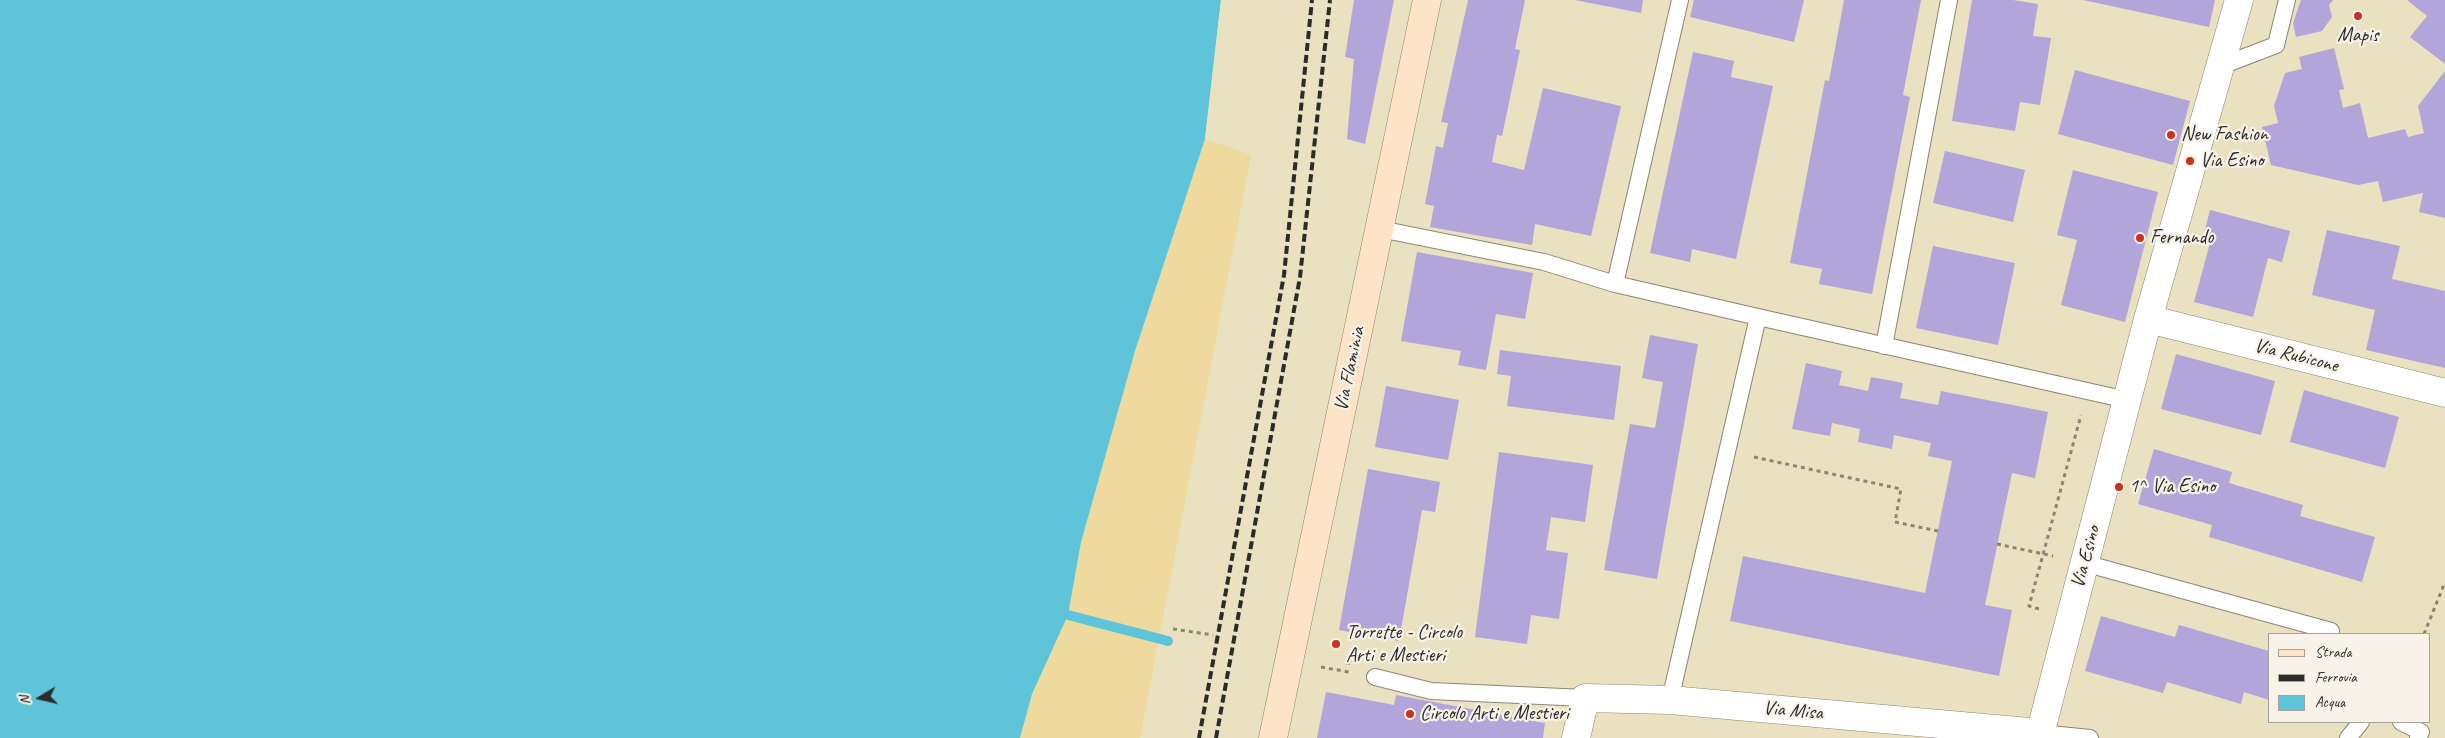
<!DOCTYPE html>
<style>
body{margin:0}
#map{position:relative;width:2445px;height:738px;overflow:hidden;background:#e9e1bf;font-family:Caveat,sans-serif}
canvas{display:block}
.legend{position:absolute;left:2268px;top:633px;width:162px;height:90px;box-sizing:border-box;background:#f7f3e8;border:1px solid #a5a39c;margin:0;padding:6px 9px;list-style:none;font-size:15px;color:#2b2b2b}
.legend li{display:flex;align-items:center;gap:10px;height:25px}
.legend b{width:25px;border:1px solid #a5a39c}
.north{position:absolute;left:15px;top:673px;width:50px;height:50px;-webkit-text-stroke:4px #f7f3e8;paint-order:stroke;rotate:261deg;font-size:14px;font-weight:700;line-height:20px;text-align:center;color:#2b2b2b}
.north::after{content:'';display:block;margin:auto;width:18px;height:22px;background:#2b2b2b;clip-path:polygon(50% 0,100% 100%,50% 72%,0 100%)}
</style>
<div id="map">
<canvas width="2445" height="738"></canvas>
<ul class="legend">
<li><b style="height:6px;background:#fee4c6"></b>Strada</li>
<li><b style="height:6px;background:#2b2b2b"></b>Ferrovia</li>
<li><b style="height:14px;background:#5dc4da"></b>Acqua</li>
</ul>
<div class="north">N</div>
</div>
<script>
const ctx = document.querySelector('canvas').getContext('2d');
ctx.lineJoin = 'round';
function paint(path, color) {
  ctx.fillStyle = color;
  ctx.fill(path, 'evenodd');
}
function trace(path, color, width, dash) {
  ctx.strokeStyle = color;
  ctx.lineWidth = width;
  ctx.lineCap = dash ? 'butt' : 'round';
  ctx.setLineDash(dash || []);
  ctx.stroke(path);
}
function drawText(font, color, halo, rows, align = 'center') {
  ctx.font = font + ' Caveat,sans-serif';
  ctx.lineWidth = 4.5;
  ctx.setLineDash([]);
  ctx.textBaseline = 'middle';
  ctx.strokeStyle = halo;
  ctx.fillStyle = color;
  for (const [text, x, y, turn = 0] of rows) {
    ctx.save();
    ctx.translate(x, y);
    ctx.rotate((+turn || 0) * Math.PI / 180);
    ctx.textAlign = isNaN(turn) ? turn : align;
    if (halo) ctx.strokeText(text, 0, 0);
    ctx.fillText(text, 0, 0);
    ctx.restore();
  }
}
const sand = new Path2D(`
 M1205,139l46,16 -111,583h-120l12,-44 36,-79 13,-73 54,-191z`);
const water = new Path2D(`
 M0,0h1221l-16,139 -70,212 -54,191 -13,73 -36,79 -12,44h-1020z`);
const pier = new Path2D(`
 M1221,0h2l-1,20 -14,120 -3,-1z`);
const stream = new Path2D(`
 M1068,615l100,26`);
const building = new Path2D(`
 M1354,0h40l-29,144 -18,-5 7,-80 -9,-2z
 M1468,0h57l-10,49 5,1 -18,86 -5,-1 -5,27 32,8 19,-82 78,18 -30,130 -56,-12 -3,21 -102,-18 4,-21 -9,-2 11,-58 7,2 5,-25 -7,-1z
 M1575,0h68l-2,13z
 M1694,0h110l-10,42 -104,-25z
 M1844,0h77l-18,95 7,2 -38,197 -53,-10 3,-15 -32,-6 35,-183 4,1z
 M1972,0h41l25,4 -5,32 18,2 -11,67 -20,-3 -5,29 -63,-10z
 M2083,0h132l-6,27z
 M2301,0h32l-4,5 3,12 -10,14 -26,6 -3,-14z
 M2407,0h38v64l-35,-27 17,-21z
 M2334,48l10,41 -5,1 4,18 17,-5 8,35 37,-9 3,8 16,-4 -6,-27 27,-35v147l-26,-6 4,-19 -40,9 -5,-21 -20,4 -87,-20 -9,-38 16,-4 -4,-17 11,-33 17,-4 -3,-12z
 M1693,52l41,9 -3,16 42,9 -37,173 -44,-10 -2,13 -40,-9z
 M2075,70l115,31 -17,64 -115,-31z
 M1945,151l80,19 -12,52 -80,-19z
 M2073,170l85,22 -33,130 -64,-17 16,-65 -20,-5z
 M2210,210l80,21 -8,31 -14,-4 -15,59 -59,-15 16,-59 -8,-2z
 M2327,230l73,16 -8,33 53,12v77l-79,-18 9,-40 -63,-15z
 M1933,246l82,17 -17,82 -82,-17z
 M1417,252l116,21 -8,46 -29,-5 -10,56 -28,-5 3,-14 -60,-10z
 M1650,335l48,9 -41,235 -53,-9 26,-146 25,4 8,-46 -21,-4z
 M1500,350l121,16 -7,54 -107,-14 4,-30 -14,-2z
 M2176,354l99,27 -14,54 -100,-26z
 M1806,363l36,8 -3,14 29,6 3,-14 32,6 -3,15 38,7 3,-14 107,21 -13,66 -23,-5 -27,132 27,5 -13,66 -269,-55 13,-65 182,37 27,-132 -24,-5 3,-13 -37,-8 -2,14 -34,-7 2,-13 -28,-6 -2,13 -38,-7z
 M1386,386l73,14 -11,60 -73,-13z
 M2304,390l95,27 -14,51 -95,-26z
 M2154,449l78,23 -3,11 74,22 -3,11 75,21 -13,45 -153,-45 3,-12 -74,-21z
 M1499,452l94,13 -8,57 -34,-5 -5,33 22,3 -9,66 -28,-4 -4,29 -52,-7z
 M1368,469l72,13 -5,30 -13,-2 -23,131 -60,-11z
 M2101,616l74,21 4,-12 90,26v49l-25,-8 -3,12 -74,-22 -4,11 -78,-22z
 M1326,692l68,13 2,-10 149,28 -2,15h-226z`);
const path = new Path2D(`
 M1754,457l147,32 -6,33 43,9
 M1997,544l56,12
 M2039,609l-10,-3 52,-191
 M1173,629l40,6
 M2424,634l21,-52
 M1346,663l7,1
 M1321,667l28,5`);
const service = new Path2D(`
 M2221,66l55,-21 11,-45
 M1380,229l164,33 71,22 143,33
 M1615,284l65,-284
 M1884,346l65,-346
 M2084,563l247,68
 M1375,677l56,14 154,7
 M1670,700l88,-383 369,83
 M2401,722l20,10 -3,6
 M2040,733l50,5
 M2348,738l13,-16`);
const minor = new Path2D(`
 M2148,319l297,74
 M1576,738l9,-40 85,2 370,33`);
const tertiary = new Path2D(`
 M2039,738l109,-419 91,-319`);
const secondary = new Path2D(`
 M1273,738l154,-738`);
const rail = new Path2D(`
 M1199,738l85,-463 28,-275
 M1216,738l84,-461 30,-277`);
const markers = [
 [2358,16,5,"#c8321e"],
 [2171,135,5,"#c8321e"],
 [2190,161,5,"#c8321e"],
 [2140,238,5,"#c8321e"],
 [2119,487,5,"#c8321e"],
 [1336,644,5,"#c8321e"],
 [1410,714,5,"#c8321e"]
];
const poiNames = [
 ["Mapis",2358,36,"center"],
 ["New Fashion",2181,135],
 ["Via Esino",2200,161],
 ["Fernando",2150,238],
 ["1^ Via Esino",2129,487],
 ["Torrette - Circolo",1346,633],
 ["Arti e Mestieri",1346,656],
 ["Circolo Arti e Mestieri",1420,714]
];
const streetNames = [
 ["Via Rubicone",2296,356,14],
 ["Via Flaminia",1350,369,-78],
 ["Via Esino",2086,557,-75],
 ["Via Misa",1793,711,5]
];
paint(sand, '#eeda9e');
paint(water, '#5dc4da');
paint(pier, '#e9e1bf');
trace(stream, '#5dc4da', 10);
paint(building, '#b1a5da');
trace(service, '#8a8675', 18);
trace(minor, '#8a8675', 29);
trace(tertiary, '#8a8675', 29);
trace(secondary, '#8a8675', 29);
trace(path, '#8a8675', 3, [4, 4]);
trace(service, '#fff', 16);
trace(minor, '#fff', 28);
trace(tertiary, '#fff', 28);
trace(secondary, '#fee4c6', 28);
trace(rail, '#2b2b2b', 4, [8, 4]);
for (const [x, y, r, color] of markers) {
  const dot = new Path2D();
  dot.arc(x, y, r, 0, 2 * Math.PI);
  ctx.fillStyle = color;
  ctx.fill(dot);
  trace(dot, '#f7f3e8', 2);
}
drawText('20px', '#2b2b2b', '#f7f3e8', poiNames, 'left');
drawText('20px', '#2b2b2b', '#f7f3e8', streetNames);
</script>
